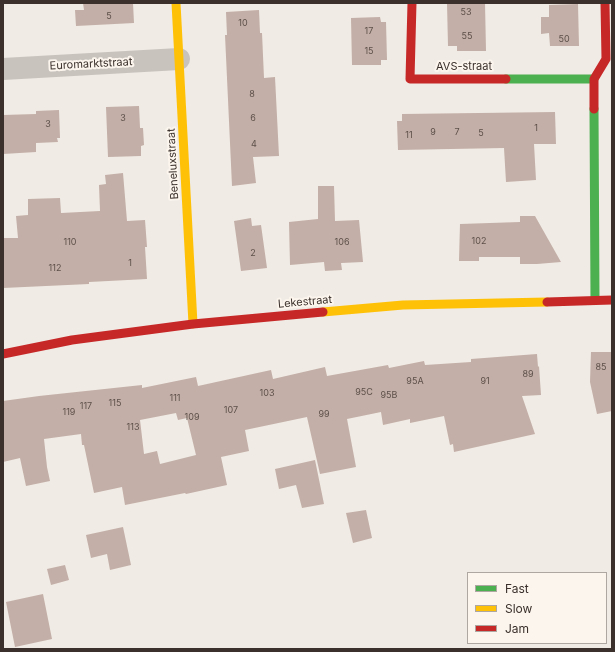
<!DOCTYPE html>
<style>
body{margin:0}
#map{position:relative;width:615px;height:652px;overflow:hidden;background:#f0ebe5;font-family:Inter,sans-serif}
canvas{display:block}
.frame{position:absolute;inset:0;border:4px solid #3b302b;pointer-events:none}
.legend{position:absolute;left:467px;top:572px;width:140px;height:72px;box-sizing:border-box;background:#fbf5ee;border:1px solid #aea6a0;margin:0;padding:5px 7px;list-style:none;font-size:12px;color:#3b302b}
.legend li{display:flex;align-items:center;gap:8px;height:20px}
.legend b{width:20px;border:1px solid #aea6a0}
</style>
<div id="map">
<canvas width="615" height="652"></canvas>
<div class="frame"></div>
<ul class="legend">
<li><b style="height:5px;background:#4caf50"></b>Fast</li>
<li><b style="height:5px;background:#ffc107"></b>Slow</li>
<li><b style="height:5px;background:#c62828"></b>Jam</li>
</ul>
</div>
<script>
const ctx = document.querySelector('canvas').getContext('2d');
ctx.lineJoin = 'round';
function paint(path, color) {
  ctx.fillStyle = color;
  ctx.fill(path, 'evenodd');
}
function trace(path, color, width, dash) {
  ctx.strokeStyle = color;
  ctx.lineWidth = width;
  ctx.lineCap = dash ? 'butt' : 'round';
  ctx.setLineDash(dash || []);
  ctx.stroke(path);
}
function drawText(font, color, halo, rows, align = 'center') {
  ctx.font = font + ' Inter,sans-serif';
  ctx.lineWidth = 4;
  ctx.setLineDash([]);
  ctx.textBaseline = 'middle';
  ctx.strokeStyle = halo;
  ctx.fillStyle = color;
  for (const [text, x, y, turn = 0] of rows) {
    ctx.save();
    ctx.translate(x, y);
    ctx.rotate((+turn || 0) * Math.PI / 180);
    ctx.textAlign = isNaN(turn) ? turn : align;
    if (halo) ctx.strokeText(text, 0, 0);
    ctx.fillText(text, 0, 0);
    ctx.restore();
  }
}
const building = new Path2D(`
 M83,3h50l1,20 -58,3 -1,-16h9z
 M447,3h38l1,48h-29v-5h-9z
 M578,4l1,42h-29l-1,-13 -8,1v-17h8v-12z
 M259,10l1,23h2l2,45 11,-1 4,79 -26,1 3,26 -24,3 -7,-151h2l-1,-23z
 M380,17l1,5h5l1,38h-6v5h-29l-1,-47z
 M139,106l1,22h3l1,17 -3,1v10l-33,1 -2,-50z
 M59,110l1,28h-3l1,4 -22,1v9l-33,2v-39l33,-1v-3z
 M555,112l1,32h-22l2,36 -30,2 -2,-34 -106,2 -1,-29h5v-7z
 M123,173l4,48 18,-1 2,27h-2l2,32 -58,3v2l-86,4v-50h15l-2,-22 12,-1v-16l32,-1 1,15 39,-2 -1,-26 7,-1 -1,-9z
 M318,186h16l1,35 24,-1 4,42 -22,1 1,7 -17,1 -1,-9 -34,3 -1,-43 29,-3z
 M520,216h15l26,46 -24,2h-17v-7h-41v4h-20l1,-37 60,-2z
 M251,218l1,8 9,-1 6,43 -26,3 -7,-50z
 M591,352h21v59l-15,3 -7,-32z
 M537,354l1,13 1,-1 2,29 -19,1 13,38 -81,18 -1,-8 -3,1 -6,-29 -34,7v-4l-27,6 -2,-13 -34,7 9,48 -36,7 -13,-57 -62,13 4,21 -28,6 6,28 -41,9 -1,-1 -60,12 -3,-18 -28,6 -10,-48h-2l-1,-11 -37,5 3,28 3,14 -24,5 -6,-28 -17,4v-61l36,-5 103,-11v3l54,-11 2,9 73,-16 2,9 52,-12 2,9 61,-11 1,3 35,-7 1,4 46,-3v-3zM176,413l2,7 9,-2 9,37 -36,9 -3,-13 -13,3 -4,-34z
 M315,460l9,44 -22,4 -6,-23 -17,4 -4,-20z
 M366,510l6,28 -19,5 -7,-30z
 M123,527l8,38 -21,5 -3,-16 -16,4 -5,-23z
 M65,565l4,15 -18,5 -4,-16z
 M43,594l9,45 -37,8 -9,-45z`);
const street = new Path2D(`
 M3,69l176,-10`);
const fast = new Path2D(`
 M506,79h88
 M594,109l1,191`);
const slow = new Path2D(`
 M176,3l17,321
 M323,312l80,-7 144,-3`);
const jam = new Path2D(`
 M412,3l-2,76h96
 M594,109v-30l12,-20 -1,-56
 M547,302l65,-2
 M3,354l69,-14 121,-16 130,-12`);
const numberNames = [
 ["53",466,12],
 ["5",109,16],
 ["10",243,23],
 ["17",369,31],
 ["55",467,36],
 ["50",564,39],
 ["15",369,51],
 ["8",252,94],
 ["3",123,118],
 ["6",253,118],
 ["3",48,124],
 ["1",536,128],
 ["9",433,132],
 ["7",457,132],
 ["5",481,133],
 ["11",409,135],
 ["4",254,144],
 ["102",479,241],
 ["110",70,242],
 ["106",342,242],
 ["2",253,253],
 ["1",130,263],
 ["112",55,268],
 ["85",601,367],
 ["89",528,374],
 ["95A",415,381],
 ["91",485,381],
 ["95C",364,392],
 ["103",267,393],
 ["95B",389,395],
 ["111",175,398],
 ["115",115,403],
 ["117",86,406],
 ["107",231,410],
 ["119",69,412],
 ["99",324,414],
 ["109",192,417],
 ["113",133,427]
];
const streetNames = [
 ["Euromarktstraat",91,64,-3],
 ["AVS-straat",464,67],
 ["Beneluxstraat",173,164,-93],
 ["Lekestraat",305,302,-5]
];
paint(building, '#c3afa7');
trace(street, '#c9c3be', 22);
trace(fast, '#4caf50', 9);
trace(slow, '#ffc107', 9);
trace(jam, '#c62828', 9);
drawText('9px', '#5d504a', null, numberNames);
drawText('11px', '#3b302b', '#fbf5ee', streetNames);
</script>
